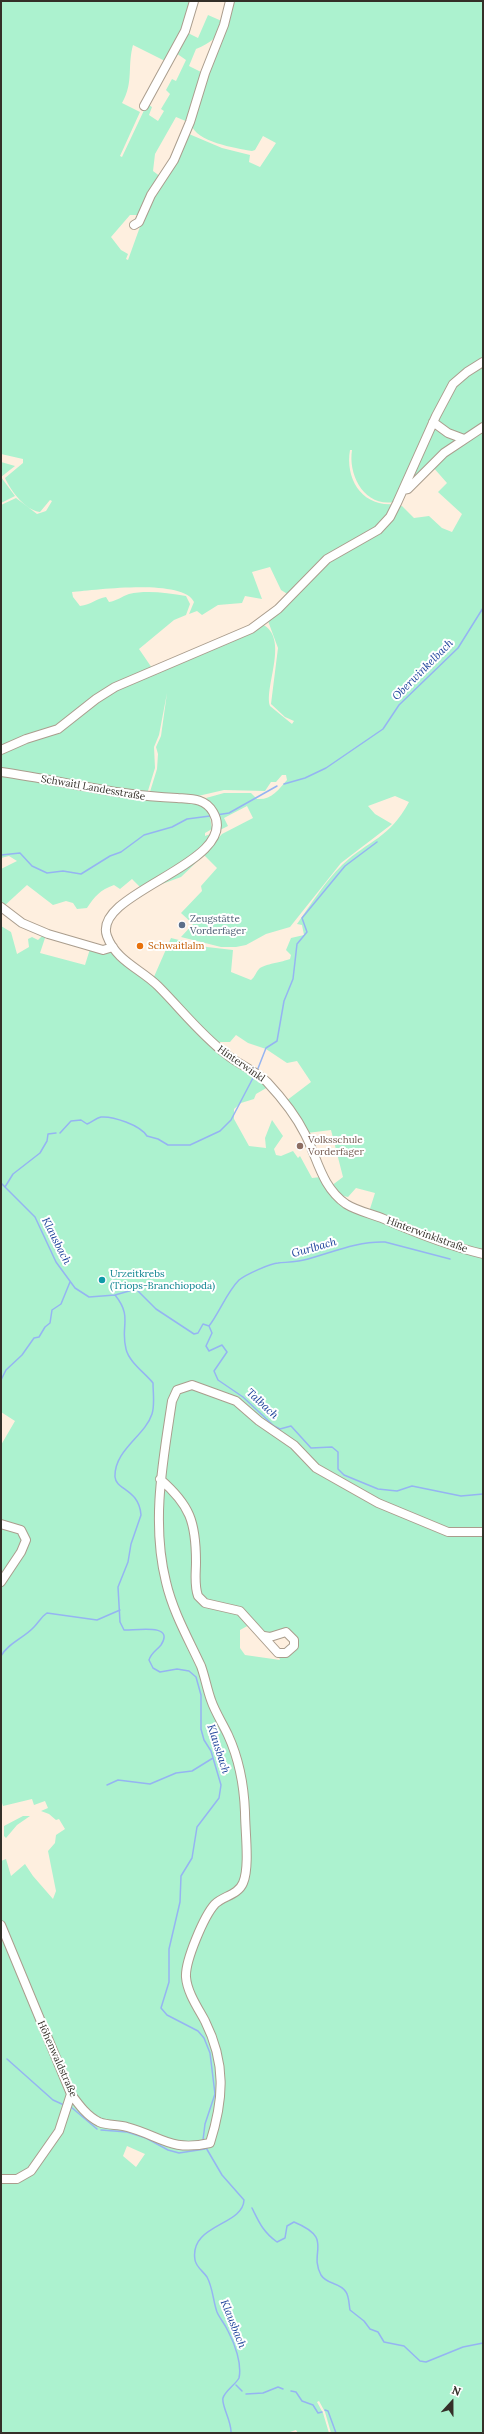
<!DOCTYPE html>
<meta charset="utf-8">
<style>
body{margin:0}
#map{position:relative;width:484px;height:2434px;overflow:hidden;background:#feefdf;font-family:Lora,serif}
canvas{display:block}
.frame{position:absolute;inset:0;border:2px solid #342f28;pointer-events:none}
.north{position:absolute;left:432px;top:2382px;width:40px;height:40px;-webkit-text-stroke:3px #fff;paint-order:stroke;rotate:21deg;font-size:11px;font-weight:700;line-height:16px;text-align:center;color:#342f28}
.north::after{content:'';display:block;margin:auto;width:14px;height:18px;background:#342f28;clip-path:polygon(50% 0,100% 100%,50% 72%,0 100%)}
</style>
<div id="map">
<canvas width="484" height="2434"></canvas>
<div class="frame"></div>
<div class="north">N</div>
</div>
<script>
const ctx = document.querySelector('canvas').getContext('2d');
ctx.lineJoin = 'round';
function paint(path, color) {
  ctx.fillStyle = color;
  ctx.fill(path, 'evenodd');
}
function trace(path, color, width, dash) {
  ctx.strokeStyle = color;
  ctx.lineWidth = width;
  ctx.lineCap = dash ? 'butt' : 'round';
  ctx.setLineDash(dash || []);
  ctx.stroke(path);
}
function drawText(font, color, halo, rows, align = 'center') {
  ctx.font = font + ' Lora,serif';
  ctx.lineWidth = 4;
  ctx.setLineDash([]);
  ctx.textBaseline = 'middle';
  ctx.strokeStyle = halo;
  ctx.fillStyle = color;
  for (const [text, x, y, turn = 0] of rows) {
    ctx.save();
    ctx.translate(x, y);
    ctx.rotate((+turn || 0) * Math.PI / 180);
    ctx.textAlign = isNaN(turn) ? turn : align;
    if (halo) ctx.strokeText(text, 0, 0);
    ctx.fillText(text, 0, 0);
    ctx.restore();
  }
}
const green = new Path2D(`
 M1,1h191l-5,22 -20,39 -34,-17c-6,22 1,37 -11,58l18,9 -20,44 2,1 25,-53 5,3 -3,8 9,6 6,-10 -3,-2 9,-15 -4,-4 6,-11 4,2 10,-21 -10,-7 10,-21 12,6 10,-23 16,7c-6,15 -13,21 -28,27l-7,17 14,7 -15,49 -12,-5 -21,37 -2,17 8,6 -21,38h-10l-19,22 10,13 7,4 -2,5 2,1 13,-36 4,-6 -1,-3 45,-81 33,14 28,7 -1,7 11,5 16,-24 -13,-7 -8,14 -3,1c-17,-3 -56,-9 -61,-27l41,-123h251v424l-89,77c-30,5 -46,-27 -42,-52h-2c-5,29 12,57 44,54l-12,19 -31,20 -62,52 -8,-5 -11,-23 -18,5 10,27 -17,-3 -3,7 -24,2 -16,10 -5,-4 -8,3 5,-12c-11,-24 -99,-12 -122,-10l1,5 7,9c11,-1 17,-8 26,-9l3,5c8,-1 13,-6 20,-8 18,-4 38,-1 57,2l4,8 -4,11 -12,5 -35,29 13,19 -90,56 -61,24v-243l15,-7 21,16 9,-3 6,-10 -2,-1 -10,12c-15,-2 -29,-21 -35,-34l18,-15v-4l-22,-5z
 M483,428v824l-114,-40 6,-19 -19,-5 -8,9 -9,-2 -8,-9 12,-9 -12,-47 -24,3 -21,-32 25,-19 -14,-21 -10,2 -21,-14 -18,-6 -12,-8 -6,7h-15l-62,-63 18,-41 36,9 26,3 -2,22 20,8c4,-3 5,-8 8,-11 5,-5 24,-7 31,-10l1,-4 -5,-5 5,-12 13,-3 -2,-10 -5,-1c14,-20 28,-42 45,-59 28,-26 47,-26 67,-63l-14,-6 -27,10 7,8 17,10 -51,39 -51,64 -24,7 -20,11 -10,2h-15l-40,-10 12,-13 -12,-11 21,-22 -1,-5 16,-18 -13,-13 -23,22 -27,10 57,-41 11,-12 31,-16 -6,-12 -23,12 4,8 -8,4 -3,-18 -11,-14 18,-5h27l6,6c15,1 21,-9 30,-19l-1,-5h-4l-6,7h-5l-6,9 -41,-1 -26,6 -49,-1 8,-26 1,-15 -2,-7 5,-11 6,-43 -8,42 -5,12 1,21 -8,26 -146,-25v-17l47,-17 55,-40 159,-71c28,14 2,62 8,82l22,18 2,-3 -9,-4 -14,-13 7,-56 -10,-27 51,-53 57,-34 22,-27 4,-1 12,12 15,-2 13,12 10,4 10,-18 -24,-22 9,-9 -15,-17z
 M1,462l14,4 -14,11 14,19 -14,7z
 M1,775l128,23 70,5 10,8 3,18 -7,4v3l8,-3c-13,24 -50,42 -72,55l-9,-9 -12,10 -6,-4c-14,5 -19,11 -27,23l-10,1 -4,-6 -7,-2 -13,4 -26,-20 -24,22 -2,-2v-36l16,-8 -8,-5 -8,2z
 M1,926l10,6 6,22 12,-7 -1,-8 4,-2 6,3 5,-5 2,3 -5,15 45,12 5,-16 17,3 4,-1c15,18 32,24 47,38 24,24 43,49 70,70 13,10 28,15 40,28l-12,7 -2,5 -13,4 -7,6v10l15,27 17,2 -1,-10 7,-18 11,16 -9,13 2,6 5,1 12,-5 5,7 2,-2 12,22 9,-1 9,14 23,20 71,28 59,17v273c-46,9 -105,-27 -143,-50l-1,3 23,15 84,36h37v900h-152l-6,-21 -6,-11 -2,1 6,11 6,20h-31l-2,-3 -9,3h-286v-572l5,-2 5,17 14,-12 8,12 20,23 3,-8 -8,-40 7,-8 1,-8 9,-6 -6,-10 -3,1 -7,-6 -8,-3 7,-3 -3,-7 -11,4 -2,-6 -29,7 -2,-6v-355l14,-24 -14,-9zM173,1401l-11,77 21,21 9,15 6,45 1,33 5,8 35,8 25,26 4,2 12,-5h10l4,5 2,9 -4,6 -14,4 2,5 -35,-5 -5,-7v-18l11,-6 -14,-14 -31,-6 -7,-4 -5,-20 -1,-36 -6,-33 -5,-8 -23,-23 11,-74zM213,2038l10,44 -4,30 -2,-1 3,-30 -8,-42zM127,2146l18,8 -9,13 -13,-11z
 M23,1816h7l-13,9 -11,13 -2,-2v-10z`);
const stream = new Path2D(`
 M284,784l21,-6 21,-10 57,-39 16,-24 59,-57 25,-40
 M216,815l13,-2 48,-27
 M1,855l19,-2 12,13 15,7 16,-2 18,3 29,-18 11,-4 23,-17 28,-8 15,-8 23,-3
 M257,1071l9,-23 11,-7 7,-40 9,-22 4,-35 10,-12 -5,-14 43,-52 32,-24
 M60,1133l11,-12 10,-1 6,4c5,-2 9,-6 14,-7 12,-1 39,8 46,19l11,3 10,6h22l30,-14 11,-11 23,-44
 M1,1183l34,34 21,45 19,26 14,9 26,-2c18,22 5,31 11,54 3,13 19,24 27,34 0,10 2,22 -1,31 -7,22 -38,36 -37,63 1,13 24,12 26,38l-10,29 -3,18 -10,25 2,35 4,8c8,1 52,-8 37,15 -4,5 -10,8 -12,15l4,8 7,4 17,-3 12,2 7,6 5,18v34l3,11 7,11 10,34 -2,13 -22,29 -5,31 -11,18 -1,26 -11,47v33l-8,26 6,7 31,16 6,7 6,15 5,41 -10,30 -2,16
 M5,1187l8,-13 27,-21 7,-12 1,-7 8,-1
 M115,1295l21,-6 20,20 38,25 4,-1 5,-9 6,2 3,7 -6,13 3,5 13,-6 5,7 -13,19 4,9 25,17 31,29 6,3 11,-3 20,22 21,-1 6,5v17l6,6 34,14 19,2 15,-5 49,10 22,-2
 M209,1326c10,-13 18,-34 30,-46 6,-5 32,-17 39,-17 10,-1 20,-1 30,-4 25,-7 50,-18 77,-17l65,17
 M1,1380l5,-10 16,-15 12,-17 5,-1 6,-10 5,-4 2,-13 9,-6 9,-22
 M1,1656c7,-13 23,-18 33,-29 5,-5 7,-10 13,-14l50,7 23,-10
 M107,1785l11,-5 32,4 26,-11 16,-2 21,-13
 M7,2059l46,41 11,5
 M71,2107l26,22
 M101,2130l26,2 19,6 22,12 11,3 26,-4
 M205,2146l17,29 22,25c-1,26 -55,24 -49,60 1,7 8,11 12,17 6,11 6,24 10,35 3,7 8,12 11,19 7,13 14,33 11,47 -4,7 -14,13 -16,20 -2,7 9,24 8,35
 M252,2208c7,14 11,24 25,34l8,-4 2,-12 7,-4c41,17 14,29 27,53 6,10 19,7 25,17 3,4 3,13 4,18l14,11 6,8 8,3 6,10 20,4 16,15 6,1 37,-15 20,-4
 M236,2385l6,6
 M291,2391l5,1 6,9 11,4 5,8 4,-1
 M246,2394l17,-1 15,-6 5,2
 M325,2410l3,1 8,22`);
const minor = new Path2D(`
 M144,106l41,-75 9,-30
 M134,225l5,-3 12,-27 23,-35 16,-38 15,-49 19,-48 6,-24
 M433,422l15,11 16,6
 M403,490l5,-1 36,-36 39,-26
 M1,750l25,-11 32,-10 38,-30 19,-12 136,-58 27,-20 49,-50 51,-29 12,-13 7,-14 39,-87 17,-32 14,-12 16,-10
 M1,772c59,8 116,24 176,26 14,1 28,0 36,14 30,51 -122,80 -106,124 9,25 34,33 51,50 23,23 42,48 68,68 13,11 29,16 41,28 14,15 29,34 38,52 13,25 16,52 41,70 11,7 26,10 38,15 32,14 65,27 99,35
 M1,907l21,16 26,11 55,16 10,-3
 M160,1479c30,26 36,43 36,83 0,11 -2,23 2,34l7,7 35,8 38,42h8l8,-7v-6l-8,-8 -16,5 -6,-1
 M1,1524l20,6 5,10 -5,12 -20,30
 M1,1925l70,169c8,11 16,22 28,28 9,4 19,2 28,5 34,9 43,25 83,16 14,-44 16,-80 -5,-122 -7,-13 -18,-29 -19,-44 -1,-16 18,-61 29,-73 8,-8 23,-9 28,-21 7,-16 2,-52 2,-71 -1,-26 -6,-53 -17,-77 -5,-11 -13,-23 -17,-35 -4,-11 -6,-23 -10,-34 -13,-28 -28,-54 -35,-84 -15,-60 -3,-121 6,-181l5,-11 15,-5 44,16 23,20 35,24 22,23 62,35 70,29h35
 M1,2179h16l14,-8 28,-40 12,-37`);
const markers = [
 [182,925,4,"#5c6f8a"],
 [140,946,4,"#e8710a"],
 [300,1146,4,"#8d6e63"],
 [102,1280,4,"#0f9aa8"]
];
const streetNames = [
 ["Schwaitl Landesstraße",93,788,10],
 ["Hinterwinkl",241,1064,35],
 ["Hinterwinklstraße",427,1235,20],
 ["Höhenwaldstraße",57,2059,66]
];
const serviceNames = [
 ["Zeugstätte",190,919],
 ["Vorderfager",190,931]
];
const foodNames = [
 ["Schwaitlalm",148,946]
];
const educationNames = [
 ["Volksschule",308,1140],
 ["Vorderfager",308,1152]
];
const cultureNames = [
 ["Urzeitkrebs",110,1274],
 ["(Triops-Branchiopoda)",110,1286]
];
const waterNames = [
 ["Oberwinkelbach",423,670,-45],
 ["Klausbach",56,1241,63],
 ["Gurlbach",314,1248,-16],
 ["Talbach",262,1404,43],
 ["Klausbach",218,1749,72],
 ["Klausbach",233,2324,68]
];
paint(green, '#acf2cf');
trace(stream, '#95b4f2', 1.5);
trace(minor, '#aa9d8d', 10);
trace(minor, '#fff', 8);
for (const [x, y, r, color] of markers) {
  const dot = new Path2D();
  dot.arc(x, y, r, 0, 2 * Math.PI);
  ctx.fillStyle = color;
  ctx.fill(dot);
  trace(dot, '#fff', 1.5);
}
drawText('10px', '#342f28', '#fff', streetNames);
drawText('10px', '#4e5e75', '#fff', serviceNames, 'left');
drawText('10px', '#c56008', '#fff', foodNames, 'left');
drawText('10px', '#785e54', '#fff', educationNames, 'left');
drawText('10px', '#0d838f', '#fff', cultureNames, 'left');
drawText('italic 11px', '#1e439b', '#fff', waterNames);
</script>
